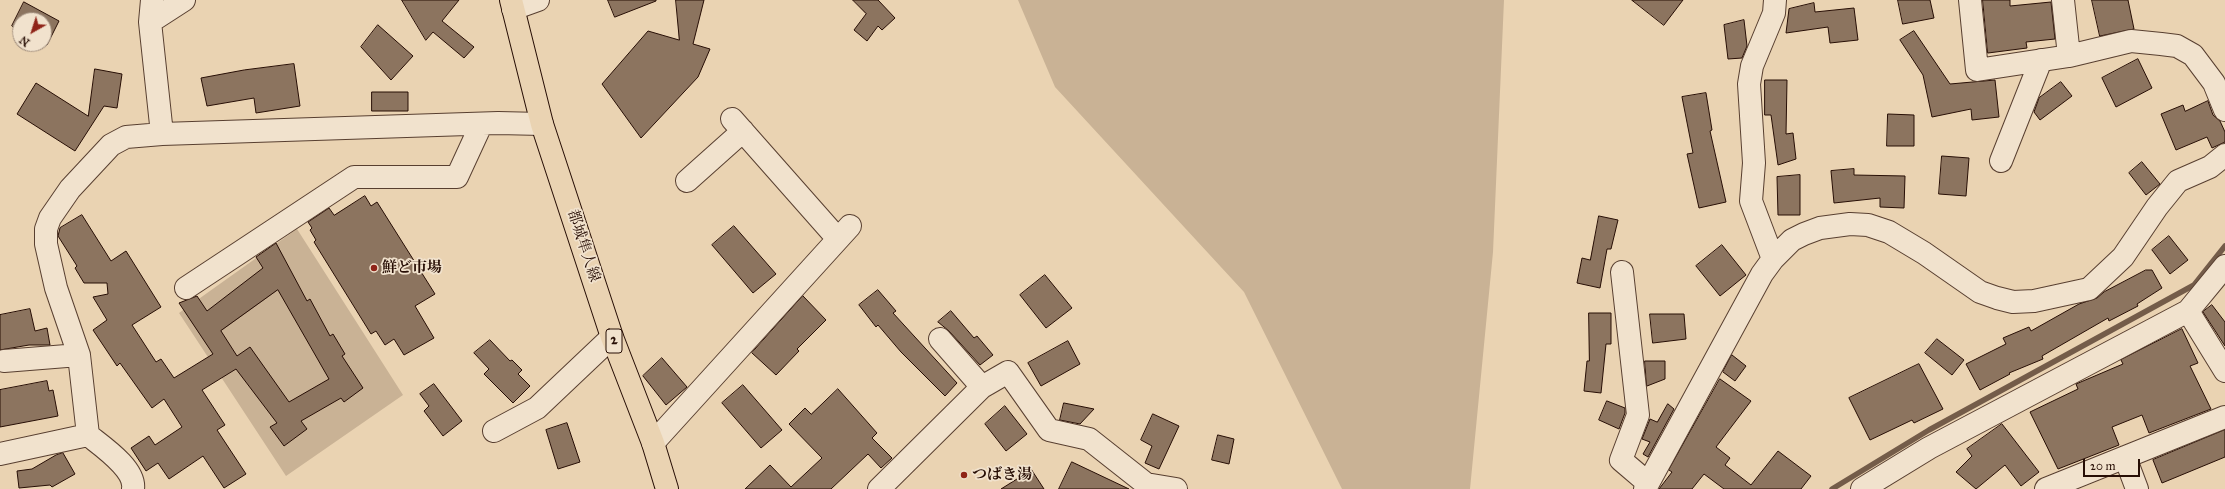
<!DOCTYPE html>
<meta charset="utf-8">
<style>
body{margin:0}
#map{position:relative;width:2225px;height:489px;overflow:hidden;background:#ead3b2;font-family:"IM FELL Great Primer",serif}
canvas{display:block}
.north{position:absolute;left:12px;top:12px;width:40px;height:40px;box-sizing:border-box;background:#f1e2cd;border:1px solid #a08d7d;border-radius:50%;rotate:219deg;font-size:11px;font-weight:700;line-height:16px;text-align:center;color:#270e05}
.north::after{content:'';display:block;margin:auto;width:14px;height:18px;background:#8f2418;clip-path:polygon(50% 0,100% 100%,50% 72%,0 100%)}
.scale{position:absolute;left:2083px;top:459px;width:57px;height:18px;box-sizing:border-box;border:2px solid #270e05;border-top:0;padding-left:5px;font-size:12px;line-height:14px;white-space:nowrap;color:#270e05;-webkit-text-stroke:3px #f1e2cd;paint-order:stroke}
</style>
<div id="map">
<canvas width="2225" height="489"></canvas>
<div class="north">N</div>
<div class="scale">20 m</div>
</div>
<script>
const ctx = document.querySelector('canvas').getContext('2d');
ctx.lineJoin = 'round';
function paint(path, color) {
  ctx.fillStyle = color;
  ctx.fill(path, 'evenodd');
}
function trace(path, color, width, dash) {
  ctx.strokeStyle = color;
  ctx.lineWidth = width;
  ctx.lineCap = dash ? 'butt' : 'round';
  ctx.setLineDash(dash || []);
  ctx.stroke(path);
}
function drawText(font, color, halo, rows, align = 'center') {
  ctx.font = font + ' "IM FELL Great Primer","Noto Serif JP",serif';
  ctx.lineWidth = 3.5;
  ctx.setLineDash([]);
  ctx.textBaseline = 'middle';
  ctx.strokeStyle = halo;
  ctx.fillStyle = color;
  for (const [text, x, y, turn = 0] of rows) {
    ctx.save();
    ctx.translate(x, y);
    ctx.rotate((+turn || 0) * Math.PI / 180);
    ctx.textAlign = isNaN(turn) ? turn : align;
    if (halo) ctx.strokeText(text, 0, 0);
    ctx.fillText(text, 0, 0);
    ctx.restore();
  }
}
const green = new Path2D(`
 M1018,0h486l-11,252 -23,237h-128l-98,-197 -189,-205z
 M297,229l106,166 -117,81 -107,-163z`);
const stream = new Path2D(`
 M1832,489l97,-59 265,-145 31,-39`);
const building = new Path2D(`
 M402,0h57l-17,21 32,26 -10,11 -31,-26 -7,8z
 M608,0h48v1l-41,16z
 M676,0h28l-11,44 17,5 -12,28 -57,61 -39,-54 46,-53 31,9z
 M853,0h25l17,18 -13,12 -4,-4 -11,15 -13,-11 12,-16z
 M1632,0h51l-19,25z
 M1898,0h32l4,18 -31,6z
 M1983,0h27v6l41,-4 4,37 -29,3 1,6 -39,5z
 M2092,0h36l6,29 -34,7z
 M24,2l35,19 -12,24 -3,-1v-24h-24v11l-8,-5z
 M1814,3l1,9 39,-4 4,32 -28,3 -2,-16 -42,6 3,-24z
 M1744,20l3,26 -5,12 -14,1 -4,-34z
 M378,25l35,31 -22,24 -30,-33z
 M1914,31l36,53 45,-4 4,37 -27,3 -1,-11 -39,8 -9,-42 -23,-35z
 M2138,59l14,29 -36,19 -14,-29z
 M294,64l6,42 -44,7 -2,-15 -47,8 -6,-28 43,-8z
 M95,69l27,5 -5,34 -13,-2 -29,45 -58,-37 19,-31 52,33z
 M1765,80h22l-1,54 7,-1 3,26 -18,6 -7,-50h-6z
 M2061,82l11,14 -32,24 -6,-8 5,-14z
 M372,92h36v19h-36z
 M1706,93l6,37 -2,1 16,71 -27,6 -12,-54 6,-1 -11,-56z
 M2208,101l5,14 7,6 5,11v10l-13,6 -5,-11 -31,13 -15,-36 22,-9 2,6z
 M1888,114l26,1v31h-27z
 M1942,156l27,2 -3,38 -27,-2z
 M2142,162l18,22 -14,11 -17,-22z
 M1854,169v6l51,1 -1,32 -24,-1v-9l-46,5 -3,-32z
 M1800,175v40h-22l-1,-38z
 M365,196l6,10 6,-4 58,92 -20,12 19,32 -30,17 -10,-16 -9,6 -9,-14 -5,3 -57,-92 2,-2 -6,-10 2,-2 -4,-6 21,-14 5,7z
 M82,215l29,46 15,-10 35,56 -29,18 24,37 5,-3 13,19 39,-24 -34,-51 18,-7 10,15 56,-43 -7,-11 20,-14 31,58 3,-2 20,37 3,-2 12,20 -3,2 21,32 -19,14 -3,-4 -40,23 6,8 -23,17 -14,-19 7,-4 -41,-54 -34,21 23,35 -8,5 29,44 -22,14 -21,-32 -34,23 -11,-16 -12,8 -15,-23 18,-12 6,9 27,-18 -18,-28 -12,9 -32,-45 -3,3 -24,-36 14,-10 -14,-23 15,-3 -1,-11h-23l-9,-15 2,-2 -19,-30 2,-8zM278,290l51,89 -40,23 -39,-55 -13,9 -16,-25z
 M1599,216l19,4 -7,29h-4l-7,39 -23,-5 5,-25 8,2z
 M734,226l42,48 -23,19 -41,-48z
 M2169,236l19,24 -18,14 -18,-24z
 M1722,245l24,30 -26,21 -24,-30z
 M2146,270h6l10,18 -25,16 1,2 -29,15 -1,-3 -66,38 1,3 -34,14 1,1 -30,16 -14,-26 40,-20 -3,-6 26,-11 2,4 48,-27 18,-6 7,-6z
 M1045,275l27,33 -26,20 -26,-33z
 M878,290l18,21 -3,2 64,70 -12,13 -44,-44 -23,-27 -2,2 -17,-22z
 M803,296l23,24 -29,29 2,2 -23,24 -24,-22z
 M2212,305l13,17v24l-22,-34z
 M30,309l5,22 12,-3 3,17h-21l-29,5v-35z
 M951,311l23,27 3,-2 16,19 -13,10 -31,-34 -11,-9z
 M1589,313h22v31h-5l-5,49 -17,-2 3,-30h2z
 M1650,314h34l2,25 -33,4z
 M2182,329l16,34 -8,3 21,43 -62,24 -7,-18 -30,12 7,18 -61,24 -28,-57 48,-23 -2,-5 47,-20 -2,-4z
 M1937,339l27,21 -12,15 -27,-22z
 M490,340l20,21 2,-1 10,10 -4,4 12,12 -17,17 -29,-29 5,-5 -15,-16z
 M1068,341l12,23 -39,22 -13,-23z
 M1732,355l14,11 -11,15 -12,-9z
 M662,358l25,29 -21,18 -23,-29z
 M1645,361h20v18l-18,7z
 M1919,364l24,45 -29,14 -2,-3 -42,20 -21,-42z
 M1720,379l31,22 -35,46 14,11 -5,7 26,20 27,-34 33,25 -10,13h-77l-20,-15 -12,15h-33l13,-17 -3,-2z
 M47,381l2,10 4,-1 5,26 -58,11v-37z
 M434,384l28,37 -19,15 -19,-25 5,-5 -9,-12z
 M743,385l39,45 -21,18 -39,-45z
 M838,389l39,44 -5,5 20,20 -11,10 -13,-14 -37,35h-86l25,-24 21,22 31,-29 -33,-34 16,-16 6,6z
 M1607,401l18,7v5l-6,16 -20,-9z
 M1064,403l30,6 -14,15 -20,-4z
 M1668,404l6,5 -26,48 -5,-3 7,-12 -8,-3 8,-20 7,3z
 M1005,406l22,28 -21,17 -21,-27z
 M1153,414l26,12 -20,43 -14,-6 7,-17 -11,-6z
 M567,423l13,39 -22,7 -12,-39z
 M2002,424l37,48 -18,14 -16,-21 -29,24 -20,-17 16,-16 -5,-7z
 M2225,430v27l-63,26 -9,-23z
 M1218,435l16,4 -5,25 -17,-4z
 M63,453l12,21 -23,13 -2,-2 -31,3 -2,-17 15,-2 24,-14z
 M1072,462l57,27h-70z
 M1031,469l13,20h-43l24,-15z`);
const street = new Path2D(`
 M152,0l-2,22 12,112
 M1970,0l7,70 92,-14 62,-15 30,3 16,2 16,9 21,28 11,27
 M2063,0l6,56
 M513,9l25,-9
 M150,22l34,-22
 M732,119l106,120
 M2001,161l40,-101
 M687,181l56,-50
 M1773,259l-22,-58 3,-38 -5,-79 3,-18 22,-53 1,-13
 M1622,272l16,143 -17,45 27,23
 M186,288l168,-111h103l24,-52
 M2188,311l37,60
 M940,339l42,48
 M4,361l75,-6
 M494,431l43,-23 75,-71
 M653,443l197,-217
 M0,454l88,-19
 M2125,457l12,32
 M133,489c3,-20 -30,-42 -45,-54l-9,-80 -23,-67 -10,-44v-15l4,-11 20,-29 41,-44 15,-8 36,-3 336,-11 44,1
 M879,489l103,-102 26,-15 41,58 40,9 57,45 30,5
 M1645,489l117,-215 11,-15 19,-19 12,-6 16,-6 30,-4 18,1 21,7 35,21 56,39 17,6 16,4 21,-1 55,-12 34,-32 34,-50 21,-26 32,-14 15,-12
 M1862,489l67,-41 259,-137 37,-45
 M2046,489l179,-72`);
const primary = new Path2D(`
 M511,0l31,124 70,213 41,106 14,46`);
const markers = [
 [374,268,4,"#8f2418"],
 [964,475,4,"#8f2418"]
];
const shields = [
 [614,341,16]
];
const shieldNames = [
 ["2",614,341]
];
const streetNames = [
 ["都城隼人線",583,246,72]
];
const poiNames = [
 ["鮮ど市場",382,268],
 ["つばき湯",972,475]
];
paint(green, '#c9b295');
trace(stream, '#745c49', 5.5);
paint(building, '#8c745f');
trace(building, '#270e05', 1);
trace(street, '#583f30', 24);
trace(primary, '#270e05', 24);
trace(street, '#f1e2cd', 22);
trace(primary, '#ead3b2', 22);
for (const [x, y, r, color] of markers) {
  const dot = new Path2D();
  dot.arc(x, y, r, 0, 2 * Math.PI);
  ctx.fillStyle = color;
  ctx.fill(dot);
  trace(dot, '#f1e2cd', 1.5);
}
for (const [x, y, w] of shields) {
  const box = new Path2D();
  box.roundRect(x - w / 2, y - 12, w, 24, 3);
  ctx.fillStyle = '#f1e2cd';
  ctx.fill(box);
  trace(box, '#270e05', 1);
}
drawText('bold 14px', '#270e05', null, shieldNames);
drawText('15px', '#270e05', '#f1e2cd', streetNames);
drawText('bold 15px', '#270e05', '#f1e2cd', poiNames, 'left');
</script>
